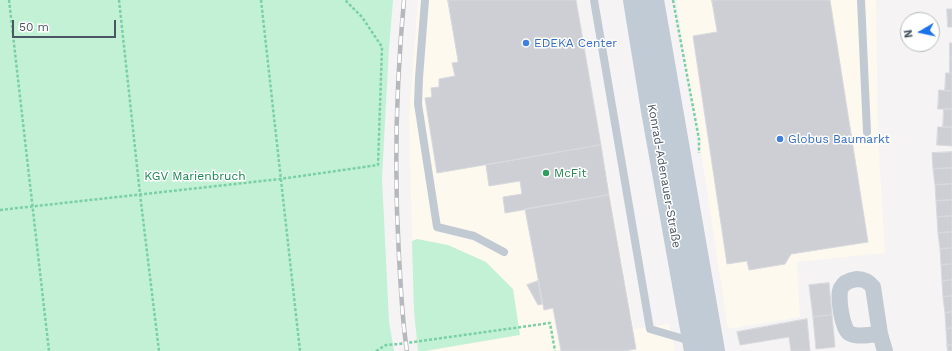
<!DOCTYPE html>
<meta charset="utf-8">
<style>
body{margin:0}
#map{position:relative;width:952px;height:351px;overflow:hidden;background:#f5f3f3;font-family:"Work Sans",sans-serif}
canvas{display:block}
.north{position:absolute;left:900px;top:12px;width:40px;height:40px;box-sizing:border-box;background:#fff;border:1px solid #b7bbc0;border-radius:50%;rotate:261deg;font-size:11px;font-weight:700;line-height:16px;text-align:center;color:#4a5661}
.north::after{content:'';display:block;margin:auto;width:14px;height:18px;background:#1a73e8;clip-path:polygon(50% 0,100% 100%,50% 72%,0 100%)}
.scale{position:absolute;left:12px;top:20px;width:104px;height:18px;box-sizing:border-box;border:2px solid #4a5661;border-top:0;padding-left:5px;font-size:12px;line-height:14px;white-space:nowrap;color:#4a5661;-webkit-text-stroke:3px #fff;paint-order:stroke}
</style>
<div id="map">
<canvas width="952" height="351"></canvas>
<div class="north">N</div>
<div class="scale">50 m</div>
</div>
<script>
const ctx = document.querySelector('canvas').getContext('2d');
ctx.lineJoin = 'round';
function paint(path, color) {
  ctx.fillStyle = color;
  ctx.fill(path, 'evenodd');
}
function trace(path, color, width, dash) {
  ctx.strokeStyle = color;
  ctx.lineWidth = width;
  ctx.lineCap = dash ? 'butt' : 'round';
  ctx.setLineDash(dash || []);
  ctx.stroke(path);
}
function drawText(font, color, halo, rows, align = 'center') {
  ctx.font = font + ' "Work Sans",sans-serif';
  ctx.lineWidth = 3;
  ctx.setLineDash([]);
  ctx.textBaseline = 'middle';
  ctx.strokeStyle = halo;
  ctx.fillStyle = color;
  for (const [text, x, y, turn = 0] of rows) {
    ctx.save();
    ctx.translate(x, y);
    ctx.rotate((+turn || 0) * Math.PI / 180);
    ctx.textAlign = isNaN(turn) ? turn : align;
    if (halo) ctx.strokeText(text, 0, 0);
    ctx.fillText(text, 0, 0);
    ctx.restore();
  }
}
const commercial = new Path2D(`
 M418,0h158l58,329 35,-5 6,27h-250l95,-17 -108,-93 -3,-123z
 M677,0h199l2,135 7,118 -88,9 3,55 -72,12 -29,-190 -13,-69z`);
const green = new Path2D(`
 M0,0h393l-4,48 -7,130 7,144 5,29h-394z
 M417,239l31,6 38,17 27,27 7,46 -95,16h-7l-4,-40 -2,-70z`);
const building = new Path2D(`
 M448,0h128l25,145 -164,28 -12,-75 7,-1 -1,-9 8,-1v-8l16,-3 -3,-13 6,-1z
 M712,0h118l38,242 -77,12 -6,10 -36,6 -2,-9 -20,3 -34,-228 24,-4z
 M947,9h5v18h-4z
 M950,43h2v15h-2z
 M950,58h2v15h-2z
 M946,73h6v18h-7z
 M939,90l13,1v18h-14z
 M944,109h8v18h-9z
 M938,127h14v19l-15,-1z
 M601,145l8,50 -104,18 -2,-16 19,-3 -2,-13 -31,5 -3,-21z
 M952,152v16l-19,1 -1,-16z
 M952,168v16l-17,1 -2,-16z
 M952,184v16l-16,1 -1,-16z
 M609,195l27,154 -12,2h-63l-8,-43 -9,2 -19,-101z
 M952,200v16l-15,1 -1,-16z
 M952,216v16l-14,1 -1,-16z
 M952,232v16l-12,1 -2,-16z
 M952,248v16l-11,1 -1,-16z
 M952,264v16l-10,1 -1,-16z
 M952,280v16l-9,1 -1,-16z
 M538,281l4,23 -4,1 -11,-20z
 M829,283l3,32 -19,2 -4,-32z
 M952,296v16l-7,1 -2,-16z
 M952,312v16l-6,1 -1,-16z
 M832,315l3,32 -19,2 -3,-32z
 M807,319l3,32h-19l-2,-14 -49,8 -3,-13z
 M952,328v17h-5l-1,-16z
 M947,345h5v6h-4z`);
const path = new Path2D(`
 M9,0l40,351
 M119,0l21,194 19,157
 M261,0l39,351
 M673,0l26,139v14
 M0,210l280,-31 98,-14 4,-118 -20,-30 -17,-17
 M376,351l10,-6 13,-1 151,-21 5,28`);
const lane = new Path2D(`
 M425,0l-6,78 -1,26 19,123 37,9 30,16
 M594,0l56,329 41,12
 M861,0l6,132`);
const street = new Path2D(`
 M880,334c-9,0 -23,4 -31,-1 -7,-5 -12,-38 -8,-45 3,-6 9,-8 16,-9 7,0 11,2 16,8l7,47 5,17`);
const secondary = new Path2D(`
 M634,0l18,111 43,240
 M653,0l61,351`);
const rail = new Path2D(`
 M404,0c-8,86 -10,172 -5,257 2,32 3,63 8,94`);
const markers = [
 [526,43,4,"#3f7fe0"],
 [780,139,4,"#3f7fe0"],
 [546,173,4,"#2e9e5b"]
];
const shopNames = [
 ["EDEKA Center",534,43],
 ["Globus Baumarkt",788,139]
];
const leisureNames = [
 ["McFit",554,173]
];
const parkNames = [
 ["KGV Marienbruch",195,176]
];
const streetNames = [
 ["Konrad-Adenauer-Straße",664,176,80]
];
paint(commercial, '#fdf9ef');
paint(green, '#c3f1d5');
paint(building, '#cdcfd5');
trace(building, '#d7d9de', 1);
trace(path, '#7ad0a6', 2.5, [3, 2]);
trace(lane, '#c1cad2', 8);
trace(street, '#c1cad2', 16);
trace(secondary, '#c1cbd6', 22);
trace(rail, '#b5b8bd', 4.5);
trace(rail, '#fff', 3, [9]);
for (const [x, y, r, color] of markers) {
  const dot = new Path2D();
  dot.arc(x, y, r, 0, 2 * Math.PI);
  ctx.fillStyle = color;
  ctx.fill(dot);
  trace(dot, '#fff', 1.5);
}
drawText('12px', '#366cbe', '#fff', shopNames, 'left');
drawText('12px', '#27864d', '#fff', leisureNames, 'left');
drawText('12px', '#17864f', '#fff', parkNames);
drawText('12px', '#4a5661', '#fff', streetNames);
</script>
